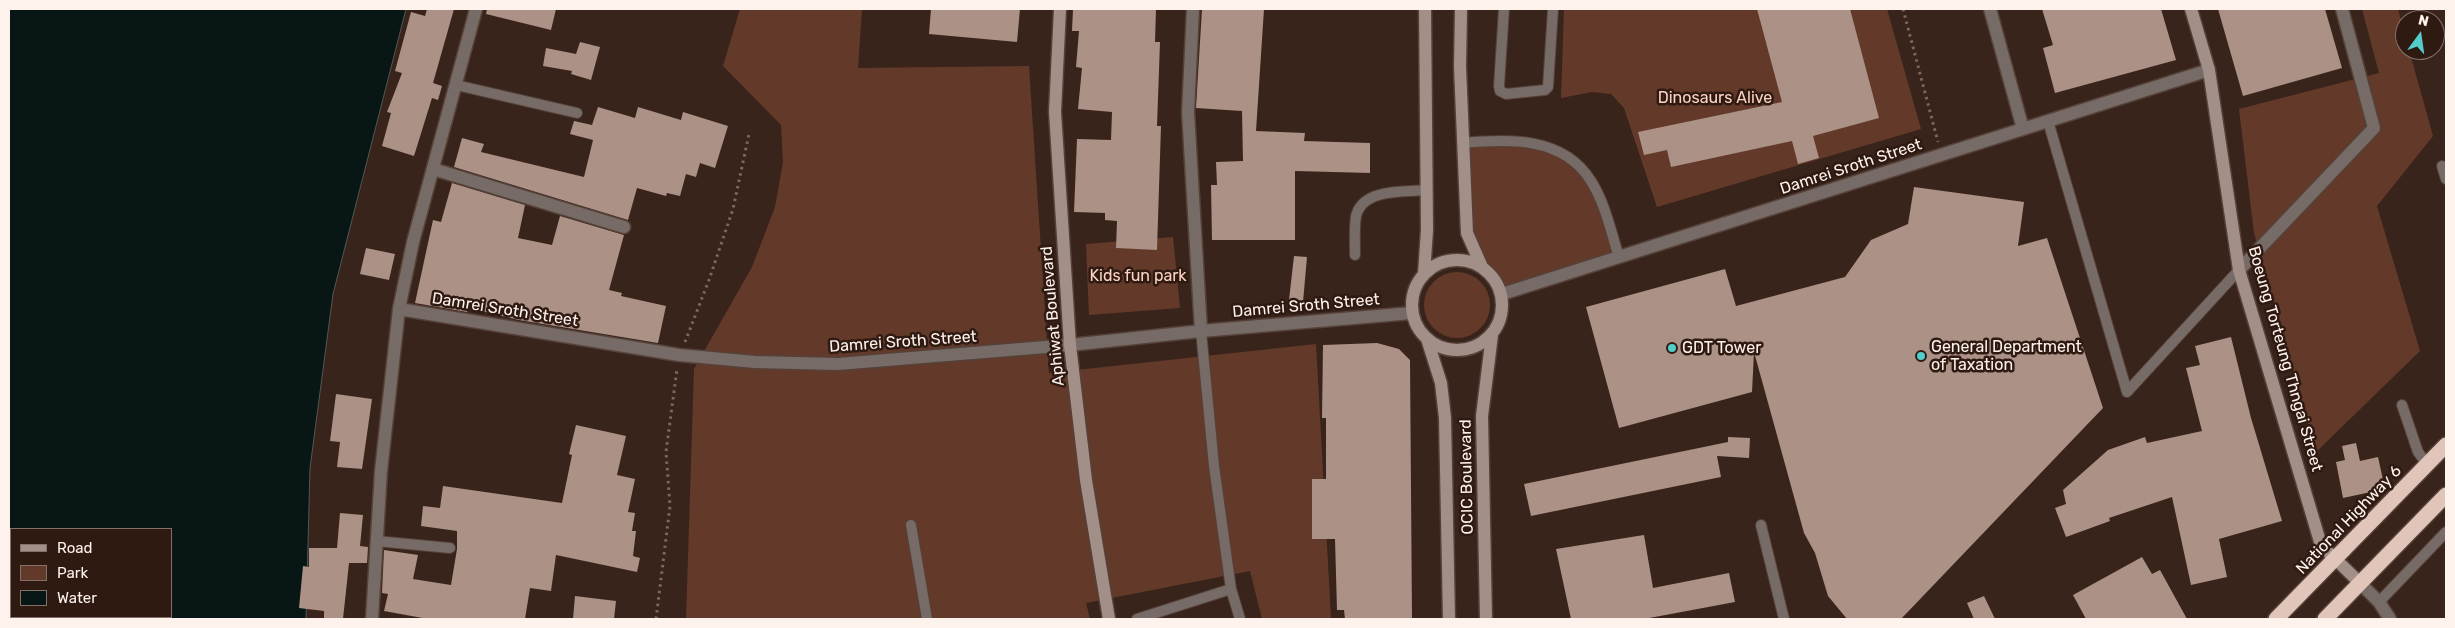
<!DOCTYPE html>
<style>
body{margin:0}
#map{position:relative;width:2455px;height:628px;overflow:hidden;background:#39241b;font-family:Rubik,sans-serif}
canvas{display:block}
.frame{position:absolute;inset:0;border:10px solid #fef2ed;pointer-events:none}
.legend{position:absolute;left:10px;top:528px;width:162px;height:90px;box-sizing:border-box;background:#2f1a12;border:1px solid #82706a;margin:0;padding:6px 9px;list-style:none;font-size:15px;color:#fef2ed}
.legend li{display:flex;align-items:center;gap:10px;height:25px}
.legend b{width:25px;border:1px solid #82706a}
.north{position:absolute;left:2395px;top:10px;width:50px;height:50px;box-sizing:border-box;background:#2f1a12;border:1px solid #82706a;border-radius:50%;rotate:14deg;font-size:14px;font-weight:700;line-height:20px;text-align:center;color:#fef2ed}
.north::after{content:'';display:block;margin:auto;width:18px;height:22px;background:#53cdcb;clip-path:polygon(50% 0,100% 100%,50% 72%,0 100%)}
</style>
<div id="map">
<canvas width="2455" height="628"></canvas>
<div class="frame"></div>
<ul class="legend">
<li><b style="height:6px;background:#a28f88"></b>Road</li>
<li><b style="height:14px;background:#633a2a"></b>Park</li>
<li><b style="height:14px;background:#081616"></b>Water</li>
</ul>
<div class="north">N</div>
</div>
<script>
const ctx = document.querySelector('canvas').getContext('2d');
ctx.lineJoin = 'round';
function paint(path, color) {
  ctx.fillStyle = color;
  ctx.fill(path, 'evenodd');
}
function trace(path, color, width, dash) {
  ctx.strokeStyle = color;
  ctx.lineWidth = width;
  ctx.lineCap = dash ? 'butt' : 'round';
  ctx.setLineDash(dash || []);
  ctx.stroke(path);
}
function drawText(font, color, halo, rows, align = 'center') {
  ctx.font = font + ' Rubik,sans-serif';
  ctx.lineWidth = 5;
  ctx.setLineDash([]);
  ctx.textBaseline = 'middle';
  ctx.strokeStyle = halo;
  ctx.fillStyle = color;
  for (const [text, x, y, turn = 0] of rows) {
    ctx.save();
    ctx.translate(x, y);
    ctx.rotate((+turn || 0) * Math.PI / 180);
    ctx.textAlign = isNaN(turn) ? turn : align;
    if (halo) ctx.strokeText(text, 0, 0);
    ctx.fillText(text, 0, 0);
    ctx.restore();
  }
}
const green = new Path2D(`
 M740,9h122l-4,59 171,-2 20,307 267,-29 15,275h-69l-12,-48 -164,32 4,16h-404l8,-250 58,-102 23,-60 8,-45 -2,-37 -58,-59z
 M1564,9h323l34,120 -264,78 -33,-99 -13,-14 -19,-2 -31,6z
 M2362,9h36l7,26v15h4l24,86 -56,70 43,145 -104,101 -62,-219 -15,-124 140,-36z
 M1499,140l55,10 37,31 28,76 -117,37 -7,-16 -13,-11 -15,-34 -4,-90z
 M1173,237l7,71 -91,7 -3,-71z
 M1424 305a33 33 0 1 1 66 0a33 33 0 1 1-66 0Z`);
const water = new Path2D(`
 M9,9h397l-73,285 -23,174 -4,151h-297zM11,529h160v88h-160z`);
const building = new Path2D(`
 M427,9h27l-21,74 9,3 -4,14 -6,-2 -18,58 -32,-10 9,-33 -4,-1 15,-39 -7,-2 16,-59 14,4z
 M487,9h69l-5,21 -65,-16z
 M931,9h89l-3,33 -88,-8z
 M1073,9h83l-1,33h5l-3,84h4l-4,124 -41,-2 1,-27 -12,-1v-7l-31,-1 3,-73 34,1 1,-28 -34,-3 4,-41 -6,-1 3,-36h-7z
 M1202,9h62l-8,122 49,2 -1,8 66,2v30l-75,-2v69h-83l-1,-55h6l-1,-23 27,-1 -1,-50 -46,-3z
 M1757,9h93l29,109 -66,18 6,22 -21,6 -6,-23 -121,26 -4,-17 -23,5 -6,-23 144,-30z
 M2042,9h119l15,51 -121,33 -12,-45 10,-3z
 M2218,9h107l17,59 -99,28z
 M580,42l20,5 -9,33 -20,-6 1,-3 -29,-5 3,-18 30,6z
 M598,107l37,11 3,-11 43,13 2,-8 45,14 -13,42 -15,-5 -4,14 -10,-3 -6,22 -13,-3 -1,3 -29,-8 -9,32 -174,-53 8,-29 22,6 -3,8 103,25 9,-37 -23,-6 4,-13 18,4z
 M452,183l73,22 -7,33 34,7 8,-29 64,19 -15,55 13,3 -1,3 45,10 -8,37 -139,-23 -51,-12 -1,4 -52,-9 18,-83 8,2z
 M1914,187l110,15 -6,44 29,-8 56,170 -202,211h-54l-19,-23 -13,-43 -11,-20 -50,-181 -2,40 -133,36 -33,-121 139,-38 11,37 109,-29 26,-37 37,-16z
 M366,248l29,6 -6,26 -29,-6z
 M1294,256l13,1 -4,45 -14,-2z
 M2231,337l20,81 31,103 -63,18 8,38 -36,8 -19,-88 -63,21 1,3 -44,16 -11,-29 11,-4 -3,-14 45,-40 37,-13 2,6 55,-12 -16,-63 14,-3 -5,-19z
 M1377,343l22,6 11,11 2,259h-67l-1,-9h-7l-2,-71h-23v-60h14v-61h-4l1,-73z
 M336,394l36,5 -10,70 -25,-2 3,-25 -10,-1z
 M576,425l50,11 -9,39 18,4 -7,33 7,1 -3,18h4l-3,25 7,2 -3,14 -81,-17 -5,36 -21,-3 -5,31h-97l-44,-8 4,-17 -6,-1 2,-43 34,5 -5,24 38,6 6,-36v-18l-36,-5 2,-20 17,2 3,-22 119,17 10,-48 -3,-1z
 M1728,437l22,1 -1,20 -32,-2 4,21 -190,39 -7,-32 204,-42z
 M2356,443l4,18 18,-4 7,32 -42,9 -7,-36 9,-2 -3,-14z
 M340,513l23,2 -3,31 8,1 -1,16h-18l-6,56h-19v-8l-25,-3 4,-42 6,1v-19h28z
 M1644,535l9,53 76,-15 6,29 -91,17h-73l-15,-70z
 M2142,557l10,17 8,-4 27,49h-101l-13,-24z
 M575,596l41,5 -2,18h-41z
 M1984,596l11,23h-21l-7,-16z`);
const path = new Path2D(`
 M1903,9l35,133
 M685,342l24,-62 24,-71 16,-75
 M656,619l14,-113 -4,-54 11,-83`);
const lane = new Path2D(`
 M1504,9l-5,77 1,5 6,3 39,-4 3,-3 5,-78
 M456,85l121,28
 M2048,121l79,271 112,-122
 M1463,143c45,-4 100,-7 128,38 14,22 20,51 28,76
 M2442,166l4,13
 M1355,255c0,-13 -1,-27 1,-39 7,-28 48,-24 71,-26
 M1201,331l13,135 17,123 9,30
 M2402,405l16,47 9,12
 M911,525l16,94
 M1761,525l23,94
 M376,541l74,7
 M2379,602l67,-70
 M1137,619l94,-30`);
const street = new Path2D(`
 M1193,9l-5,103 13,219
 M1990,9l33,120
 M433,169l191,58
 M2239,270l135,-142 -32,-119
 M1502,294l707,-224
 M399,309l280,46 76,7 83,2 232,-19 131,-14 211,-18
 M2360,583l19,19 11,17
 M372,619l9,-148 18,-162 14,-67 63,-233`);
const secondary = new Path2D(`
 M1060,9l-5,103 15,233 16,135 23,139
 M1461,9l-1,58 7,166 15,34
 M2191,9l18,61 30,200 82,275 39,38
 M1412 305a45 45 0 1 1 90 0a45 45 0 1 1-90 0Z
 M1424,274l3,-44 -2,-221
 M1427,339l14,44 4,35 4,201
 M1486,619l-4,-203 10,-81`);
const highway = new Path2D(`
 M2276,619l170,-174
 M2325,619l121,-124`);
const markers = [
 [1672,348,5,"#53cdcb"],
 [1921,356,5,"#53cdcb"]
];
const parkNames = [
 ["Dinosaurs Alive",1715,98],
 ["Kids fun park",1138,276]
];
const streetNames = [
 ["Damrei Sroth Street",1851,167,-18],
 ["Damrei Sroth Street",1306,306,-5],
 ["Damrei Sroth Street",505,310,9],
 ["Aphiwat Boulevard",1053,316,-95],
 ["Damrei Sroth Street",903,342,-4],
 ["Boeung Torteung Thngai Street",2285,359,74],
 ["OCIC Boulevard",1467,477,-91],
 ["National Highway 6",2349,520,-46]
];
const poiNames = [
 ["General Department",1931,347],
 ["of Taxation",1931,365],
 ["GDT Tower",1682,348]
];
paint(green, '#633a2a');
paint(water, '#081616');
trace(water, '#525856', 1);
paint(building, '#ac9186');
trace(lane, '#554138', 12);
trace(street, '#554138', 15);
trace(secondary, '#554138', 15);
trace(highway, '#554138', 18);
trace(path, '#7a6861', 3, [2.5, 4]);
trace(lane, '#766b66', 10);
trace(street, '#766b66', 12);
trace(secondary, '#a28f88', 12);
trace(highway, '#e2c5ba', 15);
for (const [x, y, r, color] of markers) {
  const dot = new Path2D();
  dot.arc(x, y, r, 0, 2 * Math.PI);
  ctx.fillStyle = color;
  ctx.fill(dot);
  trace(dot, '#2f1a12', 2);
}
drawText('16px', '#fcd3c3', '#2f1a12', parkNames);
drawText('16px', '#fef2ed', '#2f1a12', streetNames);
drawText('16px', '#fef2ed', '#2f1a12', poiNames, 'left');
</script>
